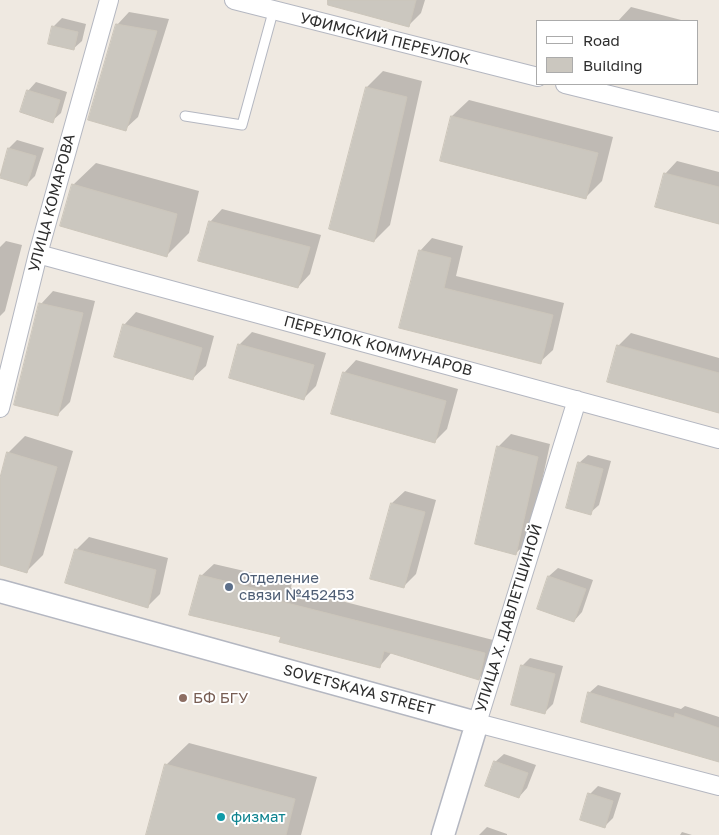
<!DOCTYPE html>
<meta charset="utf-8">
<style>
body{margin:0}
#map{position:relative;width:719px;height:835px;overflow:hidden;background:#efe9e1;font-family:"Golos Text",sans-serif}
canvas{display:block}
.legend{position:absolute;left:536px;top:20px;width:162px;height:65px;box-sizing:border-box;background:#fff;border:1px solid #ababab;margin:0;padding:6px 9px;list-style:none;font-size:15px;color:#2e2e2e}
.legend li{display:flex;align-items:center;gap:10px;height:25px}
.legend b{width:25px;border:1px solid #ababab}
</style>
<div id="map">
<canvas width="719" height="835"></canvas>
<ul class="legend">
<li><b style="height:6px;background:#fff"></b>Road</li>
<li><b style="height:14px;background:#cbc7bf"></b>Building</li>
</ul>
</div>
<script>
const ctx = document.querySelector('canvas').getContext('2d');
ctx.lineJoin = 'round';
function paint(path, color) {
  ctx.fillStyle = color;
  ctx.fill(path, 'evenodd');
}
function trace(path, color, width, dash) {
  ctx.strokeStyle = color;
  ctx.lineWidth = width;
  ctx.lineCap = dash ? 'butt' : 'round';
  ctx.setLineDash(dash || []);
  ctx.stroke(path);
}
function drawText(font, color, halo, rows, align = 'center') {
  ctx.font = font + ' "Golos Text",sans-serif';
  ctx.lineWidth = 4;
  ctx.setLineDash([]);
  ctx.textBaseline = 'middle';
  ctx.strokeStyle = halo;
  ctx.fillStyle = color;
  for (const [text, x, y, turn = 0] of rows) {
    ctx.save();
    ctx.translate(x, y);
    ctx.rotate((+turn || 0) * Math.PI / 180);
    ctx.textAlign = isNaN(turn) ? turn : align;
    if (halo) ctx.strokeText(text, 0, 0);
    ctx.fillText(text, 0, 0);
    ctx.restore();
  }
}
const shadow = new Path2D(`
 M335,0h90l-4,13 -12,12z
 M631,7l54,14h-67z
 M129,12l40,7 -31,98 -13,12 -8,-104z
 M62,18l24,6 -4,17 -9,8 -23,-6 4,-17z
 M383,71l39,10 -32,144 -16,16 -7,-154z
 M36,82l31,10 -6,21 -9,8 -24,-30z
 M469,100l144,37 -11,44 -16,16 -145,-37 11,-44z
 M17,140l27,8 -9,28 -8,8 -27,-8 9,-28z
 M677,161l42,11v50l-54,-48z
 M96,163l103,28 -10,42 -23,23 -93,-71z
 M222,209l99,26 -11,39 -12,13 -88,-65z
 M432,238l31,8 -7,30 108,27 -11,47 -13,12 -140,-35 20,-76z
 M6,241l16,4 -17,66 -5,5v-69z
 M53,291l42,10 -25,101 -13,13 -16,-111z
 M136,312l78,24 -8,30 -13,12 -69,-53z
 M252,332l74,21 -10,33 -12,12 -74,-21 10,-33z
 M631,333l88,25v53l-101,-65z
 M356,360l102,29 -11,40 -13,13 -90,-69z
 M511,434l39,10 -21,97 -13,12 -18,-106z
 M25,436l48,15 -30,104 -16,16 -27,-7v-81l9,-31z
 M588,455l23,6 -12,44 -9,8 -11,-50z
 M405,491l31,9 -20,74 -13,13 -31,-9 20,-75z
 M89,537l79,21 -8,36 -12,12 -72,-56z
 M214,564l78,18 -1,6 206,53 -6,25 -13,13 -86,-27 -13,15 -97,-31 -81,-60z
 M558,568l35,12 -11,32 -8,9 -36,-13 11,-32z
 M530,658l33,8 -10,38 -8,8 -23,-46z
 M598,685l83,24 4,-3 34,11v44l-130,-68z
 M189,743l128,34 -16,58h-153l18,-70z
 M504,754l32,11 -9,23 -8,9 -24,-35z
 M598,786l23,7 -8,25 -8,8 -15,-32z
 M487,827l20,7v1h-28z
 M682,832l10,3h-12z`);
const building = new Path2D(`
 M328,0h88l-7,27 -81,-22z
 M116,24l41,7 -31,100 -38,-11z
 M52,26l26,6 -4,18 -26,-6z
 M366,87l41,10 -33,145 -45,-13z
 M27,90l33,10 -7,23 -33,-11z
 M451,116l147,37 -12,46 -146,-38z
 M8,148l28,8 -9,30 -27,-8z
 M664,173l55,14v37l-64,-17z
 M72,184l105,30 -10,43 -107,-31z
 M209,221l101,26 -12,41 -100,-27z
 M419,250l32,8 -7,30 109,27 -12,49 -142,-36z
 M39,303l44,10 -25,103 -44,-11z
 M123,324l79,24 -9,32 -79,-23z
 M238,344l76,21 -10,35 -75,-22z
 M617,345l102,28v40l-112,-31z
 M343,372l103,29 -11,42 -104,-29z
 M497,446l41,11 -22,98 -41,-11z
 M7,452l50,15 -30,106 -27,-8v-87z
 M578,462l25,7 -12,46 -25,-7z
 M391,503l34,9 -21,76 -34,-9z
 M75,549l81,21 -8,38 -83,-25z
 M200,575l81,20 -2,6 206,52 -6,27 -95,-29 -4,17 -101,-26 2,-5 -92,-22z
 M548,576l38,13 -12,33 -37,-13z
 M521,665l34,9 -10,40 -34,-9z
 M588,692l86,26 1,-5 44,15v34l-138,-40z
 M494,761l34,12 -9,25 -34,-12z
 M165,764l130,35 -9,36h-140z
 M588,793l25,8 -8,27 -25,-8z`);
const service = new Path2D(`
 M185,116l57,9 31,-113`);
const minor = new Path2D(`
 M234,0l304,77
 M565,84l154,38
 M38,254l681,185
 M577,400l-100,323 242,63
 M0,408l38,-154 71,-254`);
const tertiary = new Path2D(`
 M0,591l477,132 -34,112`);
const markers = [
 [229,587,5,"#5c6f8a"],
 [183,698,5,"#8d6e63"],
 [221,817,5,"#0f9aa8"]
];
const streetNames = [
 ["УФИМСКИЙ ПЕРЕУЛОК",385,39,14],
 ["УЛИЦА КОМАРОВА",52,203,-75],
 ["ПЕРЕУЛОК КОММУНАРОВ",378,346,15],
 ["УЛИЦА Х. ДАВЛЕТШИНОЙ",509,618,-73],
 ["SOVETSKAYA STREET",359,690,15]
];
const serviceNames = [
 ["Отделение",239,578],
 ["связи №452453",239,595]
];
const educationNames = [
 ["БФ БГУ",193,698]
];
const cultureNames = [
 ["физмат",231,817]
];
paint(shadow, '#0003');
paint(building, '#cbc7bf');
trace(building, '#cbc5ba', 1);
trace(service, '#b4b7c1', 11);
trace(minor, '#b4b7c1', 20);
trace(tertiary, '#b4b7c1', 25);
trace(service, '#fff', 9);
trace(minor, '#fff', 18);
trace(tertiary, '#fff', 22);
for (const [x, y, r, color] of markers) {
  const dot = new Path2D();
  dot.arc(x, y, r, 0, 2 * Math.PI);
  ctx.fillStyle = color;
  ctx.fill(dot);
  trace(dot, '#fff', 2);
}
drawText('15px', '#2e2e2e', '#fff', streetNames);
drawText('15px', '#4e5e75', '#fff', serviceNames, 'left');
drawText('15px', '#785e54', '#fff', educationNames, 'left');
drawText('15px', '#0d838f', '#fff', cultureNames, 'left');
</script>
